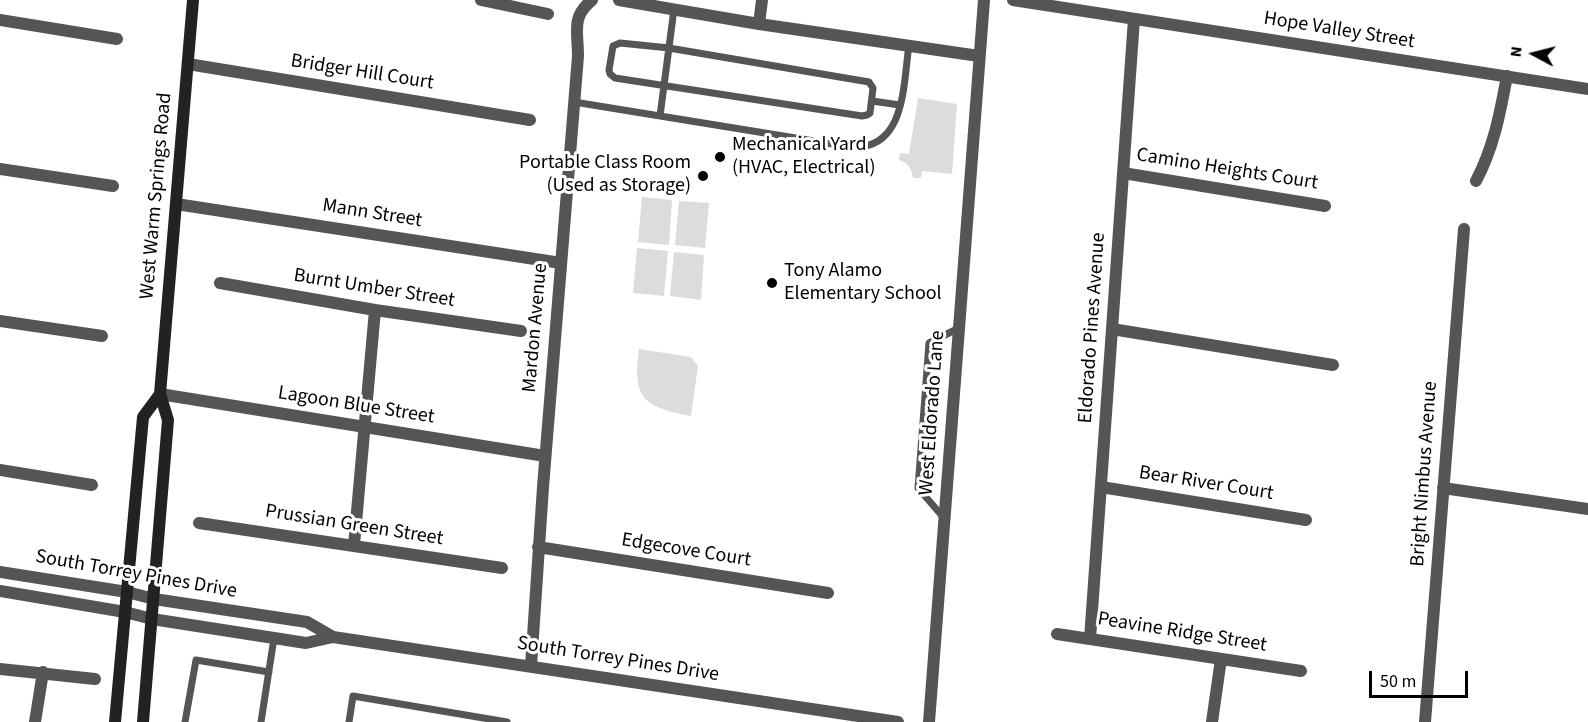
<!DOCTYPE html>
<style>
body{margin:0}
#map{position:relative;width:1588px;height:722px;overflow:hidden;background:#fff;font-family:"Source Sans 3",sans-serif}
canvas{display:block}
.north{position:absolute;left:1504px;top:24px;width:60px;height:60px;-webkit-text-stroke:4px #fff;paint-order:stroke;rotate:277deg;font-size:16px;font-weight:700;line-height:24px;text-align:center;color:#000}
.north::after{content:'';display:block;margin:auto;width:21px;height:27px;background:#000;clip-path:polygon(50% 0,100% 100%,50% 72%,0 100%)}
.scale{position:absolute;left:1369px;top:671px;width:99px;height:27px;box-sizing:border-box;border:3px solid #000;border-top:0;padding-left:8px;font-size:18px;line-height:21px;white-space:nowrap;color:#000;-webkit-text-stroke:4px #fff;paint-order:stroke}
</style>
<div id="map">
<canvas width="1588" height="722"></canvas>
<div class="north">N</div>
<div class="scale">50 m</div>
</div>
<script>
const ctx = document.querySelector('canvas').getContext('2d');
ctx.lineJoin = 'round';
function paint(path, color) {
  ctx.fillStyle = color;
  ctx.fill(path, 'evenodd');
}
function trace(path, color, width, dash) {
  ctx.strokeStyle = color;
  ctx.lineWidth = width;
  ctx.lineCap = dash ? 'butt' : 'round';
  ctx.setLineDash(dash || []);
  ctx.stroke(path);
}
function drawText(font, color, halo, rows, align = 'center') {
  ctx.font = font + ' "Source Sans 3",sans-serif';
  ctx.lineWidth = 6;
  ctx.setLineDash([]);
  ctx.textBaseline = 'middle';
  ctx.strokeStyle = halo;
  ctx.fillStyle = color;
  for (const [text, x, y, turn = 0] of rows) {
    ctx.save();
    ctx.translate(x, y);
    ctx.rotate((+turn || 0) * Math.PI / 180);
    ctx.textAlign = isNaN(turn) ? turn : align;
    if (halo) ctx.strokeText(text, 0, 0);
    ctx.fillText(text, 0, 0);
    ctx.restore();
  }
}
const green = new Path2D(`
 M918,98l39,6 -5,70 -30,-3 -1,7h-8c-1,-9 -5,-16 -14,-18l1,-7 9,1z
 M642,197l30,3 -3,45 -31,-3z
 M679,201l30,2 -4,45 -30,-3z
 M637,248l31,3 -4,45 -31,-3z
 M674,252l30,3 -3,45 -31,-4z
 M639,349l52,8 7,9 -7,50c-47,-9 -59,-17 -52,-67z`);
const service = new Path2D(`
 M620,43l49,5 200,34 4,6 -3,25 -3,2 -5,1 -247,-38 -5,-4 -1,-4 4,-24z
 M872,101l28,4
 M574,102l277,45c55,3 52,-62 58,-102
 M660,116l14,-107
 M944,518l-26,-30 11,-145 30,-15
 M185,722l11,-62 73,12
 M261,722l13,-84
 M349,722l4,-26 154,26`);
const minor = new Path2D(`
 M481,0l67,14
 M619,0l140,24 220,32
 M1013,0l575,89
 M0,20l117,19
 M759,24l3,-24
 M188,64l342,56
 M0,169l113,17
 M1123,173l202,33
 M1476,181c18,-34 24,-68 31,-105
 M176,204l385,59
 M220,283l155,27 146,21
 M0,321l102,15
 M1112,329l221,36
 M160,394l385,62
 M0,470l92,15
 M1101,487l205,33
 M1443,488l145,21
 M199,523l303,45
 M354,545l21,-235
 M538,547l290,46
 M1057,634l244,37
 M1090,639l44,-620
 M531,666l12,-179 35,-431c0,-25 -7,-39 14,-56
 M0,669l95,10
 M35,722l8,-50
 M1212,722l9,-63
 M1425,722l39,-493`);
const tertiary = new Path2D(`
 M0,572l127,20 27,7 153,23 26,15
 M0,591l125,21 27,7 154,24 27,-6 565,85
 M929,722l55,-722`);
const secondary = new Path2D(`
 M115,722l28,-305 17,-23
 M143,722l25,-302 -8,-26 33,-394`);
const markers = [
 [720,157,6,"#000"],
 [703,176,6,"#000"],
 [772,283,6,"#000"]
];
const streetNames = [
 ["Hope Valley Street",1339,31,9],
 ["Bridger Hill Court",362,73,9],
 ["Camino Heights Court",1227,170,9],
 ["West Warm Springs Road",157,196,-85],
 ["Mann Street",372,214,9],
 ["Burnt Umber Street",374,289,9],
 ["Mardon Avenue",536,328,-85],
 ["Eldorado Pines Avenue",1093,328,-86],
 ["Lagoon Blue Street",356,406,9],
 ["West Eldorado Lane",933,413,-86],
 ["Bright Nimbus Avenue",1425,474,-86],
 ["Bear River Court",1206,484,9],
 ["Prussian Green Street",354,526,9],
 ["Edgecove Court",686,551,9],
 ["South Torrey Pines Drive",136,575,10],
 ["Peavine Ridge Street",1182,633,9],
 ["South Torrey Pines Drive",618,660,9]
];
const poiNames = [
 ["Mechanical Yard",732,146],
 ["(HVAC, Electrical)",732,169],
 ["Portable Class Room",691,164,"right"],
 ["(Used as Storage)",691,187,"right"],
 ["Tony Alamo",784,272],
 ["Elementary School",784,295]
];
paint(green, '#dcdcdc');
trace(service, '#555', 7);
trace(minor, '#555', 12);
trace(tertiary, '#555', 12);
trace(secondary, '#222', 12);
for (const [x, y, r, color] of markers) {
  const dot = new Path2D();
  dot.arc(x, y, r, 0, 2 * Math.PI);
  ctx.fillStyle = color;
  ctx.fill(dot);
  trace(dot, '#fff', 2);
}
drawText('20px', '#000', '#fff', streetNames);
drawText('20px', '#000', '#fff', poiNames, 'left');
</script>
